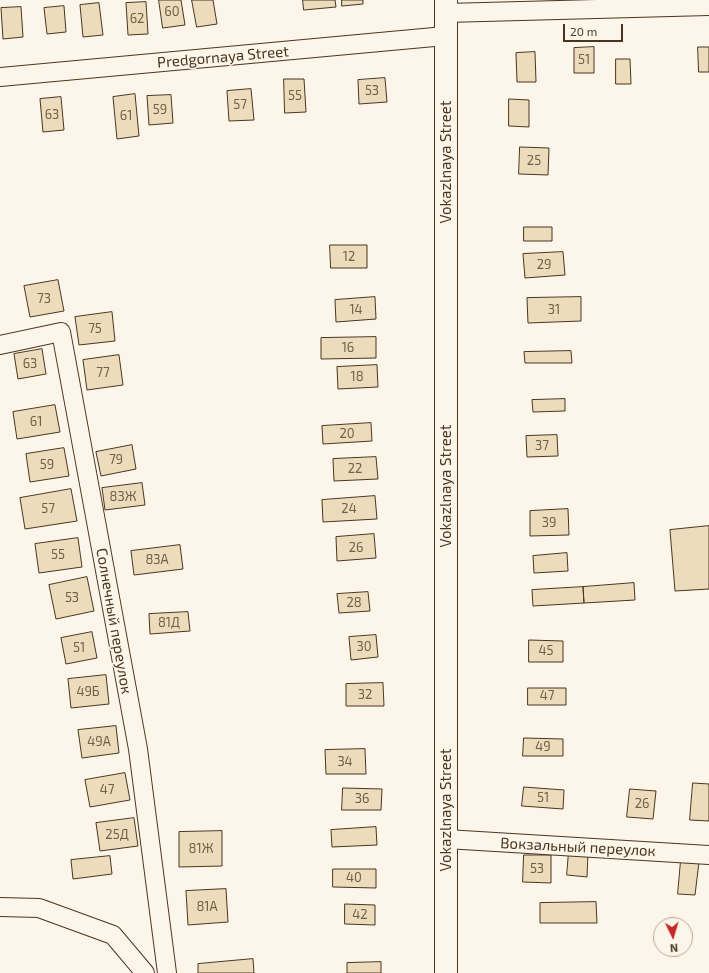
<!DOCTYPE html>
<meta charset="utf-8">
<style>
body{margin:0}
#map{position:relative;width:709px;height:973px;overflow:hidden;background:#fbf6e9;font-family:"Exo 2",sans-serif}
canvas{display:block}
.north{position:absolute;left:653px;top:917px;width:40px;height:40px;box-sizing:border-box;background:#fbf6e9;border:1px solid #b4a999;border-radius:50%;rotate:175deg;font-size:11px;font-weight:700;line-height:16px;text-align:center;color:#4a3520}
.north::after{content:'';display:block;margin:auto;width:14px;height:18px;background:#c62828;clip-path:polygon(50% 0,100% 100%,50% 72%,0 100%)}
.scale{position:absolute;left:563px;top:24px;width:60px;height:18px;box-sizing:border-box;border:2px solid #4a3520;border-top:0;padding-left:5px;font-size:12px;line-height:14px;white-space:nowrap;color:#4a3520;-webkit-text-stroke:3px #fbf6e9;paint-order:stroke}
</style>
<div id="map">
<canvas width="709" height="973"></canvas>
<div class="north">N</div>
<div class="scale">20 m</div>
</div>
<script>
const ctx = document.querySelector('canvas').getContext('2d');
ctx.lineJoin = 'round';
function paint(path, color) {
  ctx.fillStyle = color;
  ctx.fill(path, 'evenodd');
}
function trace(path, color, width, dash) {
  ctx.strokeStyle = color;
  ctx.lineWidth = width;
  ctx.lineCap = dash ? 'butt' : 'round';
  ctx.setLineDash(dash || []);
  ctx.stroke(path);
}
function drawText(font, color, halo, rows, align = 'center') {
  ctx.font = font + ' "Exo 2",sans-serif';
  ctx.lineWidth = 3;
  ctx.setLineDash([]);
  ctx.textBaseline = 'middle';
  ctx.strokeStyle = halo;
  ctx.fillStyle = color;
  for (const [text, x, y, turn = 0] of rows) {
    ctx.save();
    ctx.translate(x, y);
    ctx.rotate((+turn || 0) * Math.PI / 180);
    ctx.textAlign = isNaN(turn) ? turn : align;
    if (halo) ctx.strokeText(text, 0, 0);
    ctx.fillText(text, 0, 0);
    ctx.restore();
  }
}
const building = new Path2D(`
 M159,0h22l4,25 -22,3z
 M192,0h21l4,24 -20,3z
 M303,0h32l1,7 -32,3z
 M342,0h21v4l-21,2z
 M146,2l2,32 -20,1 -2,-32z
 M99,3l4,32 -20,2 -3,-32z
 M64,6l2,26 -19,2 -3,-26z
 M21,7l2,30 -20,2 -2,-31z
 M594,47v26h-20v-25z
 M698,47h11v25h-10z
 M535,52l1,30h-19l-1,-29z
 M616,59h14l1,25h-15z
 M385,78l2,24 -28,2 -1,-24z
 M284,79h20l2,33 -21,1z
 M251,89l3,31 -25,1 -2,-30z
 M135,94l4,42 -22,3 -4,-42z
 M171,95l2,28 -24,2 -2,-29z
 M61,97l3,33 -21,2 -3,-33z
 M509,99l20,1v27l-20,-1z
 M520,147l29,1 -1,27 -29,-1z
 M524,227h28v14h-28z
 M330,245h37v23h-36z
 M563,252l2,23 -40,3 -2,-24z
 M58,280l6,31 -34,6 -6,-31z
 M375,297l1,22 -40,3 -1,-22z
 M581,297v24l-53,2 -1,-25z
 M112,312l3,29 -36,4 -4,-28z
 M376,337v21l-55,1v-21z
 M42,349l4,25 -28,5 -4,-25z
 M571,351l1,12h-47l-1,-11z
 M119,355l4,30 -36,5 -4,-30z
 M377,365l1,22 -40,2 -1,-22z
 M565,399v12l-32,1 -1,-12z
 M55,405l5,27 -43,7 -4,-27z
 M371,423l1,18 -49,3 -1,-18z
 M557,435l1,21 -31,1 -1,-21z
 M132,445l4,24 -35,7 -5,-24z
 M64,448l5,28 -39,6 -4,-28z
 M376,457l2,22 -44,2 -1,-22z
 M142,483l3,22 -40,5 -3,-22z
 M71,489l6,32 -52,8 -5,-31z
 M375,496l2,23 -54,3 -1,-22z
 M568,509l1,26 -39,1v-25z
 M709,526v63l-34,2 -5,-61z
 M374,534l2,24 -39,3 -1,-24z
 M78,538l4,29 -43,6 -4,-29z
 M180,545l3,24 -49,6 -3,-24z
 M567,553l1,18 -34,2 -1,-17z
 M87,577l7,34 -38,8 -7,-34z
 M634,583l1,17 -51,3 -1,-16z
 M583,587l1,16 -51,3 -1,-16z
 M368,592l2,19 -31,2 -2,-19z
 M188,612l2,19 -40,3 -1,-20z
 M92,632l5,26 -31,6 -5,-26z
 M376,635l2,22 -27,3 -2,-23z
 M529,640l34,1v21h-34z
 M106,675l3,29 -38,4 -3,-29z
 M383,683l1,23h-38v-22z
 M528,688h38v17h-38z
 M116,726l3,27 -37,5 -4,-28z
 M524,738l39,1v17h-40z
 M365,749l1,25h-40l-1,-24z
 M125,773l5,27 -40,7 -5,-27z
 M693,783l16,1v37l-19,-1z
 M524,787l40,3 -1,19 -41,-3z
 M343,788l39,1 -1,21h-39z
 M630,789l26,2 -3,28 -26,-2z
 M134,818l4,28 -38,5 -4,-28z
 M376,827l1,18 -45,2 -1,-17z
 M222,831v35l-43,1v-35z
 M569,851l19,2 -1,24 -20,-2z
 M524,855h27v28l-28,-1z
 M110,856l2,18 -39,5 -2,-19z
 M681,860l18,2 -4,33 -17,-1z
 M333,869h43v19l-43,-1z
 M226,889l2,33 -40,3 -2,-34z
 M596,902l1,21h-57v-20z
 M345,904l30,1v20l-30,-1z
 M253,959l1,14h-56v-9z
 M381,962v11h-34v-10z`);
const minor = new Path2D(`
 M446,13l263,-7
 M0,77l445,-41
 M0,345l61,-13 77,417 29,224
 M446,839l263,16
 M0,907l39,1 74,27 32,38`);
const primary = new Path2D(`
 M446,973v-973`);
const numberNames = [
 ["60",172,12],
 ["62",137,19],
 ["51",584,60],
 ["53",372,91],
 ["55",295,96],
 ["57",240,105],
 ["59",160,110],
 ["63",52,115],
 ["61",126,116],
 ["25",534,161],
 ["12",349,257],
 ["29",544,265],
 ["73",44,299],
 ["14",356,310],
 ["31",554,310],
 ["75",95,329],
 ["16",348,348],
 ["63",30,364],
 ["77",103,373],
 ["18",357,377],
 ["61",36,422],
 ["20",347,434],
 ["37",542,446],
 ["79",116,460],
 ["59",47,465],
 ["22",355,469],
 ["83Ж",123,497],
 ["57",48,509],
 ["24",349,509],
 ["39",549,523],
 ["26",356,548],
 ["55",58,555],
 ["83А",157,560],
 ["53",72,598],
 ["28",354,603],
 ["81Д",169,623],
 ["30",364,647],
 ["51",79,648],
 ["45",546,651],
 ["49Б",88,692],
 ["32",365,695],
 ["47",547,696],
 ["49А",99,742],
 ["49",543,747],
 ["34",345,762],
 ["47",107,790],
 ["51",543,798],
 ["36",362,799],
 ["26",642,804],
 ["25Д",117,835],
 ["81Ж",201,849],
 ["53",537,869],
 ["40",354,878],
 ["81А",207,907],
 ["42",360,915]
];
const streetNames = [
 ["Predgornaya Street",223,57,-5],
 ["Vokazlnaya Street",446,162,-90],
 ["Vokazlnaya Street",446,486,-90],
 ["Солнечный переулок",114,621,80],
 ["Vokazlnaya Street",446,810,-90],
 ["Вокзальный переулок",578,847,3]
];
paint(building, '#ecdcbc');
trace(building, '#4a3520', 1);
trace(minor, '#4a3520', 20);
trace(primary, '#4a3520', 24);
trace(minor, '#fbf6e9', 18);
trace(primary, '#fbf6e9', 22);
drawText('13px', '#725f47', null, numberNames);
drawText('15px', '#4a3520', '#fbf6e9', streetNames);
</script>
